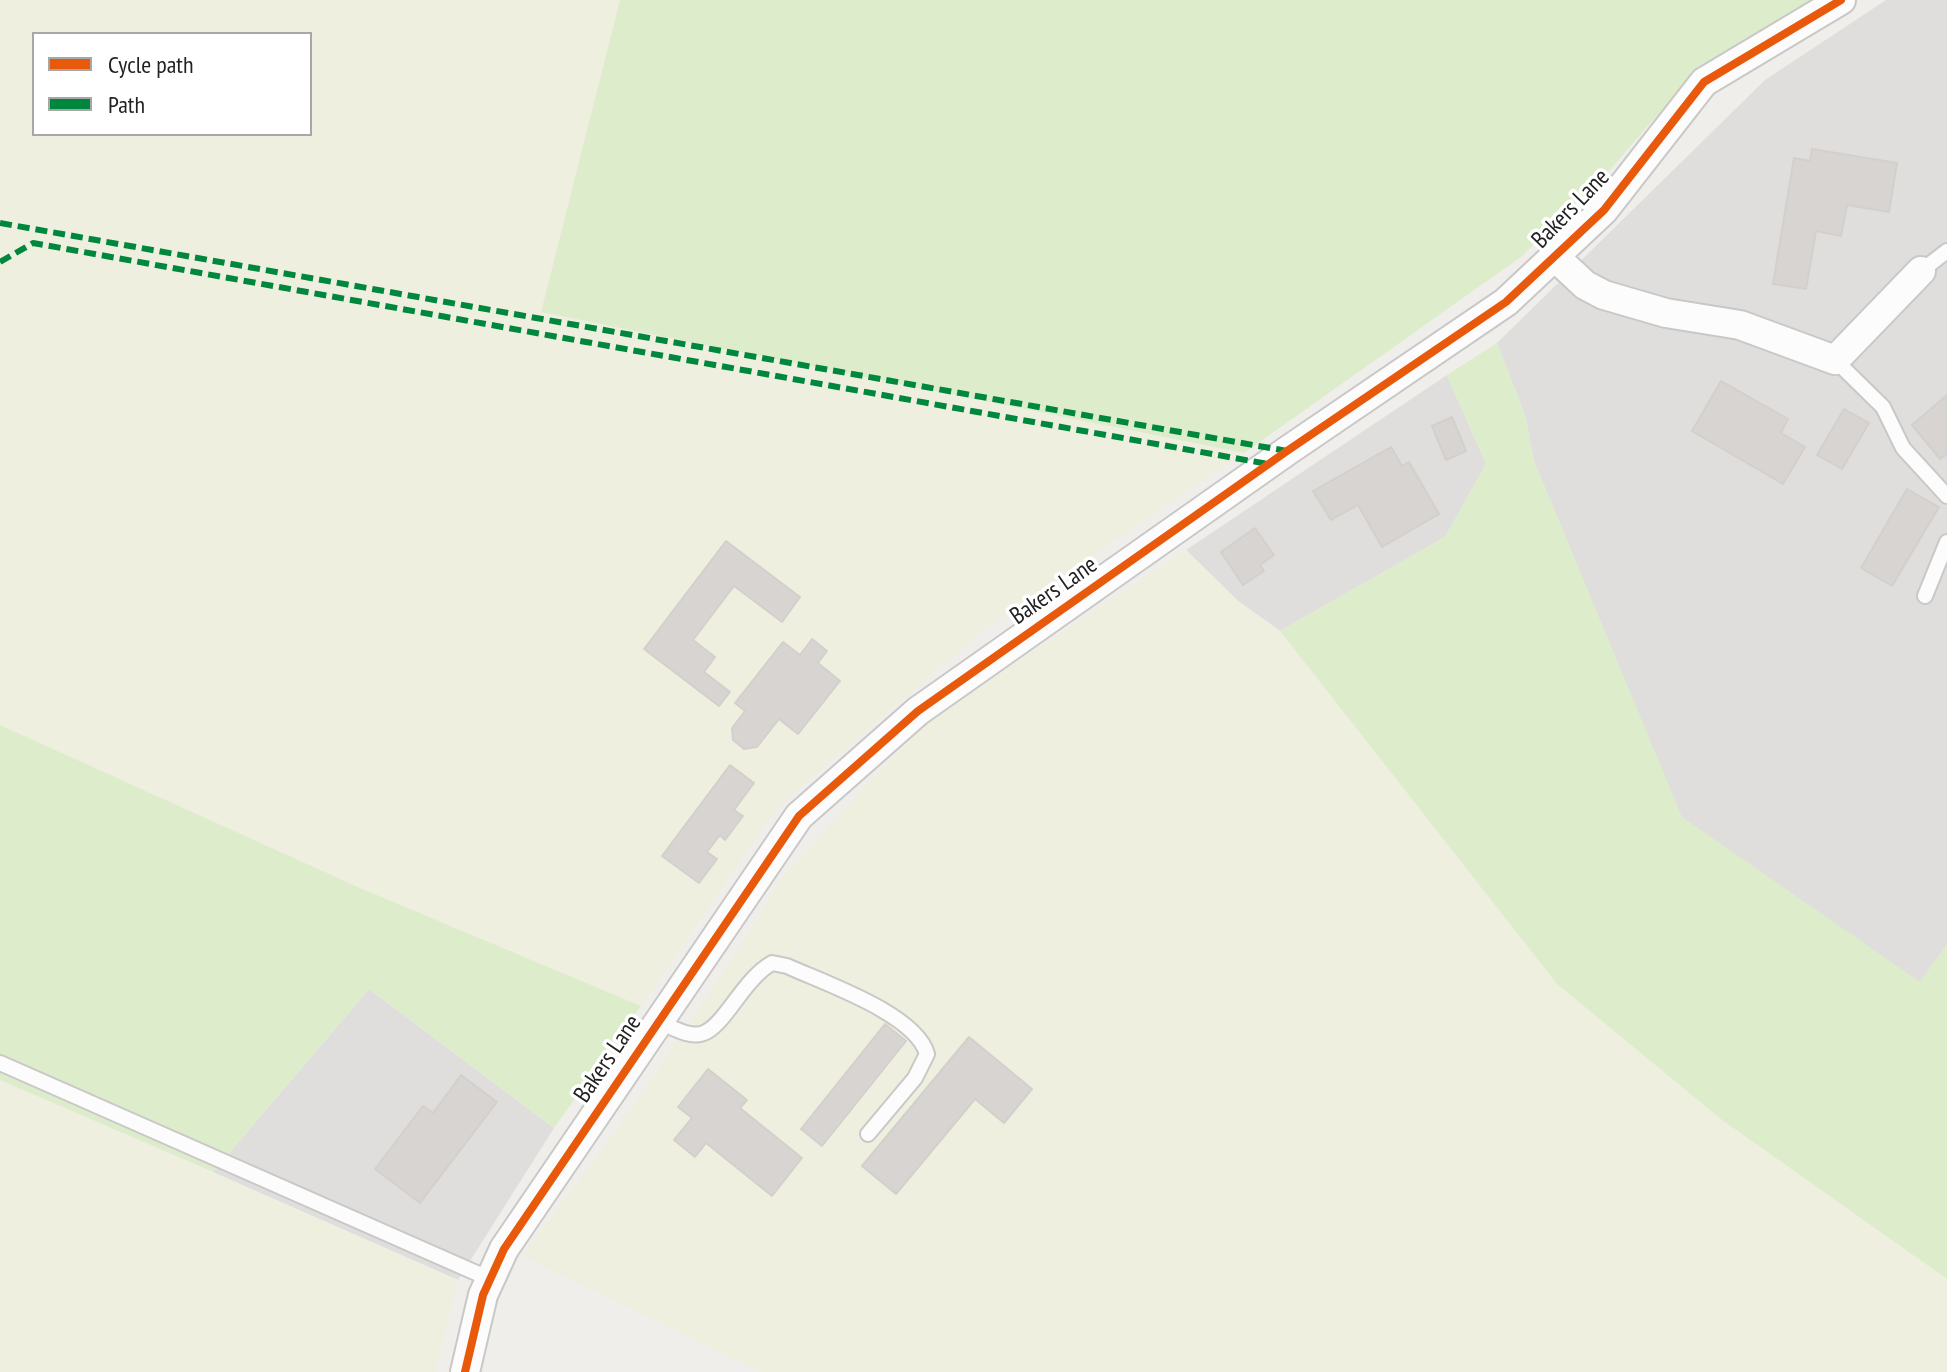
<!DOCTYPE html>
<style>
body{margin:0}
#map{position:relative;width:1947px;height:1372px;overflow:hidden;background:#f0eeeb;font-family:"PT Sans Narrow",sans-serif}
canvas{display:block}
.legend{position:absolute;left:32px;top:32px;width:280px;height:104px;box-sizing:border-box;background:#fff;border:2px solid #a7a7a7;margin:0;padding:10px 14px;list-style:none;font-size:24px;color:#222}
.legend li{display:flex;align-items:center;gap:16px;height:40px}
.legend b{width:40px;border:2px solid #a7a7a7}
</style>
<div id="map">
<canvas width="1947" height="1372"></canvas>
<ul class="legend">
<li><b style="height:10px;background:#e8590c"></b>Cycle path</li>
<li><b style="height:10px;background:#00873e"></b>Path</li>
</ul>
</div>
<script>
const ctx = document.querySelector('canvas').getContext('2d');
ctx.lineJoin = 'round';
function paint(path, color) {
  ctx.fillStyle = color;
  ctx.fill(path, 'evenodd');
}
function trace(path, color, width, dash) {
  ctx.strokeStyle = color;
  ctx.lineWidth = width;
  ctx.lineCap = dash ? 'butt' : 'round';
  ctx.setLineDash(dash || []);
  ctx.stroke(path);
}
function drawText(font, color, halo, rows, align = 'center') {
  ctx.font = font + ' "PT Sans Narrow",sans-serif';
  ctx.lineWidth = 7;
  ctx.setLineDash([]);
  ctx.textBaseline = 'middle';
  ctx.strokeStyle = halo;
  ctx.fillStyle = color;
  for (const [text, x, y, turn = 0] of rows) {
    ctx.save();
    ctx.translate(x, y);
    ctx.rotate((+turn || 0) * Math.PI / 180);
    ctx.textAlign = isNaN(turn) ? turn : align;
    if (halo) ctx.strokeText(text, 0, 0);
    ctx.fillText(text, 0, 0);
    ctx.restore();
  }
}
const residential = new Path2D(`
 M1886,0h61v944l-27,39 -239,-166 -147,-356 -9,-46 -28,-72 268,-263z
 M1447,375l39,89 -41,73 -165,94 -42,-30 -52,-51z
 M369,989l185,139 -96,152 -245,-108z`);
const farmland = new Path2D(`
 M0,0h620l-78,312 702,141 -257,174 -209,180 -137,199 -281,-118 -360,-163zM34,34h276v100h-276z
 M1186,550l52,51 42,30 277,353 165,136 225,159v93h-1186l-239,-116 99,-132 129,-193 32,-54 143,-155z
 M0,1080l458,200 -22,92h-436z`);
const grass = new Path2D(`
 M620,0h1190l-55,34 -76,56 -70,81 -88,86 -277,196 -703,-141z
 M1497,343l28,72 9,46 148,356 238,165 27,-38v335l-225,-159 -165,-136 -277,-353 165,-94 41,-73 -39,-89z
 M0,725l360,163 281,118 -87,122 -185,-139 -156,183 -213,-92z`);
const building = new Path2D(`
 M1812,149l85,14 -8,49 -42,-7 -6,31 -25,-5 -10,58 -33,-5 21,-126 16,3z
 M1721,381l67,38 -7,14 24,14 -22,37 -91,-53z
 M1947,395v59l-7,5 -28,-34z
 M1844,409l25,14 -27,46 -25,-14z
 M1452,417l14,34 -20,9 -14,-34z
 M1391,447l11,19 7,-4 30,52 -57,33 -24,-42 -27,15 -18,-29z
 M1907,489l32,18 -47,79 -31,-18z
 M1255,528l19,27 -14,10 4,6 -21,14 -22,-33z
 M726,541l74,56 -18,25 -48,-36 -41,54 22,17 -11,15 26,20 -11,14 -75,-57z
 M812,639l15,12 -9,12 22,18 -42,53 -19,-15 -22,28 -13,2 -11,-9 -1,-12 13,-17 -10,-8 48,-61 17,13z
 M730,765l24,18 -20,27 9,6 -18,24 -5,-5 -13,17 10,7 -18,24 -37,-27z
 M885,1024l21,17 -84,105 -21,-17z
 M969,1037l63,52 -28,34 -29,-24 -79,95 -34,-28z
 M708,1069l39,31 -7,8 62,50 -30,38 -66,-53 -11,14 -21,-17 18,-22 -14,-11z
 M461,1075l36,27 -77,101 -45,-34 48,-63 10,7z`);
const lane = new Path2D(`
 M1921,271l26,-20
 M1835,360l48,47 20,41 44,48
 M1925,596l22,-54
 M658,1021c13,6 34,19 48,11 21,-11 38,-53 66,-69l15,3c37,17 129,48 140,88l-12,24 -47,56
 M0,1063l490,216`);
const street = new Path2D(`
 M1555,257l30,28 19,10 62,18 74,12 95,35 86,-89
 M465,1372l18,-77 21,-46 295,-433 119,-105 369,-260 219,-149 98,-92 100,-128 137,-82`);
const quiet = new Path2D(`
 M0,223l1287,228
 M0,262l33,-19 1235,221`);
const cycleway = new Path2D(`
 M465,1372l18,-77 21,-46 295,-433 119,-105 369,-260 219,-149 98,-92 100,-128 137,-82`);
const streetNames = [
 ["Bakers Lane",1571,209,-46],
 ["Bakers Lane",1054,591,-35],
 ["Bakers Lane",608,1059,-56]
];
paint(residential, '#dfdedc');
paint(farmland, '#efefdf');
paint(grass, '#ddeccb');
paint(building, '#d7d4d2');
trace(building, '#d3d0cc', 2);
trace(lane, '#c9c8c7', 18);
trace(street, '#c9c8c7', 32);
trace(lane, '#fdfcfc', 14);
trace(street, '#fdfcfc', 28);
trace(quiet, '#00873e', 6, [12, 6]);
trace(cycleway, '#e8590c', 8);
drawText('24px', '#222', '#fff', streetNames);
</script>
